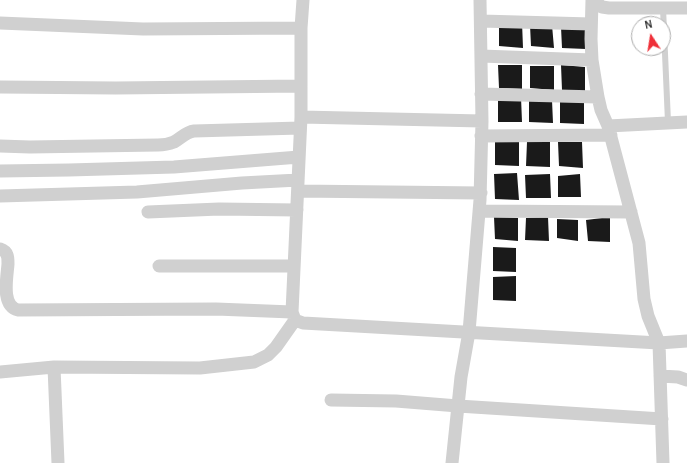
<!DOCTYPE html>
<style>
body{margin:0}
#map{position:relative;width:687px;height:463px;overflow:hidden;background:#fff;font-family:Karla,sans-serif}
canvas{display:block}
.north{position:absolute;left:631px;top:16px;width:40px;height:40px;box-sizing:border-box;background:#fff;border:1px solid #adadad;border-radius:50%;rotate:348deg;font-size:11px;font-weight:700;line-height:16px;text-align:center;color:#333}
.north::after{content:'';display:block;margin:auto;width:14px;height:18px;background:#ef2f38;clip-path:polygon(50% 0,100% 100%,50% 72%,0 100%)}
</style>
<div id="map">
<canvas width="687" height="463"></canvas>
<div class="north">N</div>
</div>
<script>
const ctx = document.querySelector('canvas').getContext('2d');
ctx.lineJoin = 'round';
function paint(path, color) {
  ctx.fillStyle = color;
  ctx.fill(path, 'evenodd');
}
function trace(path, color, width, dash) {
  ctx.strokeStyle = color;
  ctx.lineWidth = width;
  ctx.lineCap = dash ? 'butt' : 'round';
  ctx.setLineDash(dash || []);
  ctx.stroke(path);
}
const building = new Path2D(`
 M522,22l1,26 -24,-2v-22z
 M530,25h22l2,23 -23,-2z
 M561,27h24l1,22 -24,-1z
 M498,65h24v24l-23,-1z
 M561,65l24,2v25l-23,-2z
 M530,66h24v24l-24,-2z
 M521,97l1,25h-24v-23z
 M529,100h23l1,23 -24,-1z
 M584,100v24l-24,-1v-22z
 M495,140l24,1v25l-24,-1z
 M527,142h23v25l-24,-1z
 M558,142h24l1,26 -24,-2z
 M517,173l2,27 -24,-1 -1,-25z
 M550,174l1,24h-25l-1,-23z
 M580,174l1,23h-23v-21z
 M494,217l24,1v23l-23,-2z
 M548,217l1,24 -24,-1 1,-22z
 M610,217v25l-22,-1 -2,-21z
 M557,219l21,1v21l-21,-3z
 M493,247l23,1v24l-23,-1z
 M516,276v25l-23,-1v-23z`);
const service = new Path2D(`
 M663,8l5,114`);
const minor = new Path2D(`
 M303,0l-2,28v89l-9,195 3,8 8,3 356,20 28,-2
 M592,0l-1,39 1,21 6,37 3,13 7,16 31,117 5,56 4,17 11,27 4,120
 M593,0l9,7 7,1h78
 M481,21l110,3
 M0,23l143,6 158,-1
 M481,56l111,4
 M0,87l116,1 185,-2
 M481,94l117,3
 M301,117l181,4
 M608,126l79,-4
 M481,136l130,-1
 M0,146l30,1 128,-2c5,0 11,-1 16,-3 7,-4 12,-10 20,-11l106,-3
 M0,171l69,-1 105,-3 125,-10
 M298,191l183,2
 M0,196l137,-4 105,-9 56,-3
 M480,211l151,1
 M148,212l71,-3 78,1
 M0,249c3,1 6,3 7,6 1,2 1,7 1,9 -1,14 -7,42 10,46l198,-1 76,3
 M159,266h135
 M54,367l4,96
 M0,372l54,-5 146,1 54,-6 14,-7 8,-8 19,-27
 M660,376l18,1 9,3
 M331,400l65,1 62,5 204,13
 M452,463l9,-86 8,-45 11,-132 2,-79 -2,-121`);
paint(building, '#1a1a1a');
trace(service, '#d0d0d0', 6);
trace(minor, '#d0d0d0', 13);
</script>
